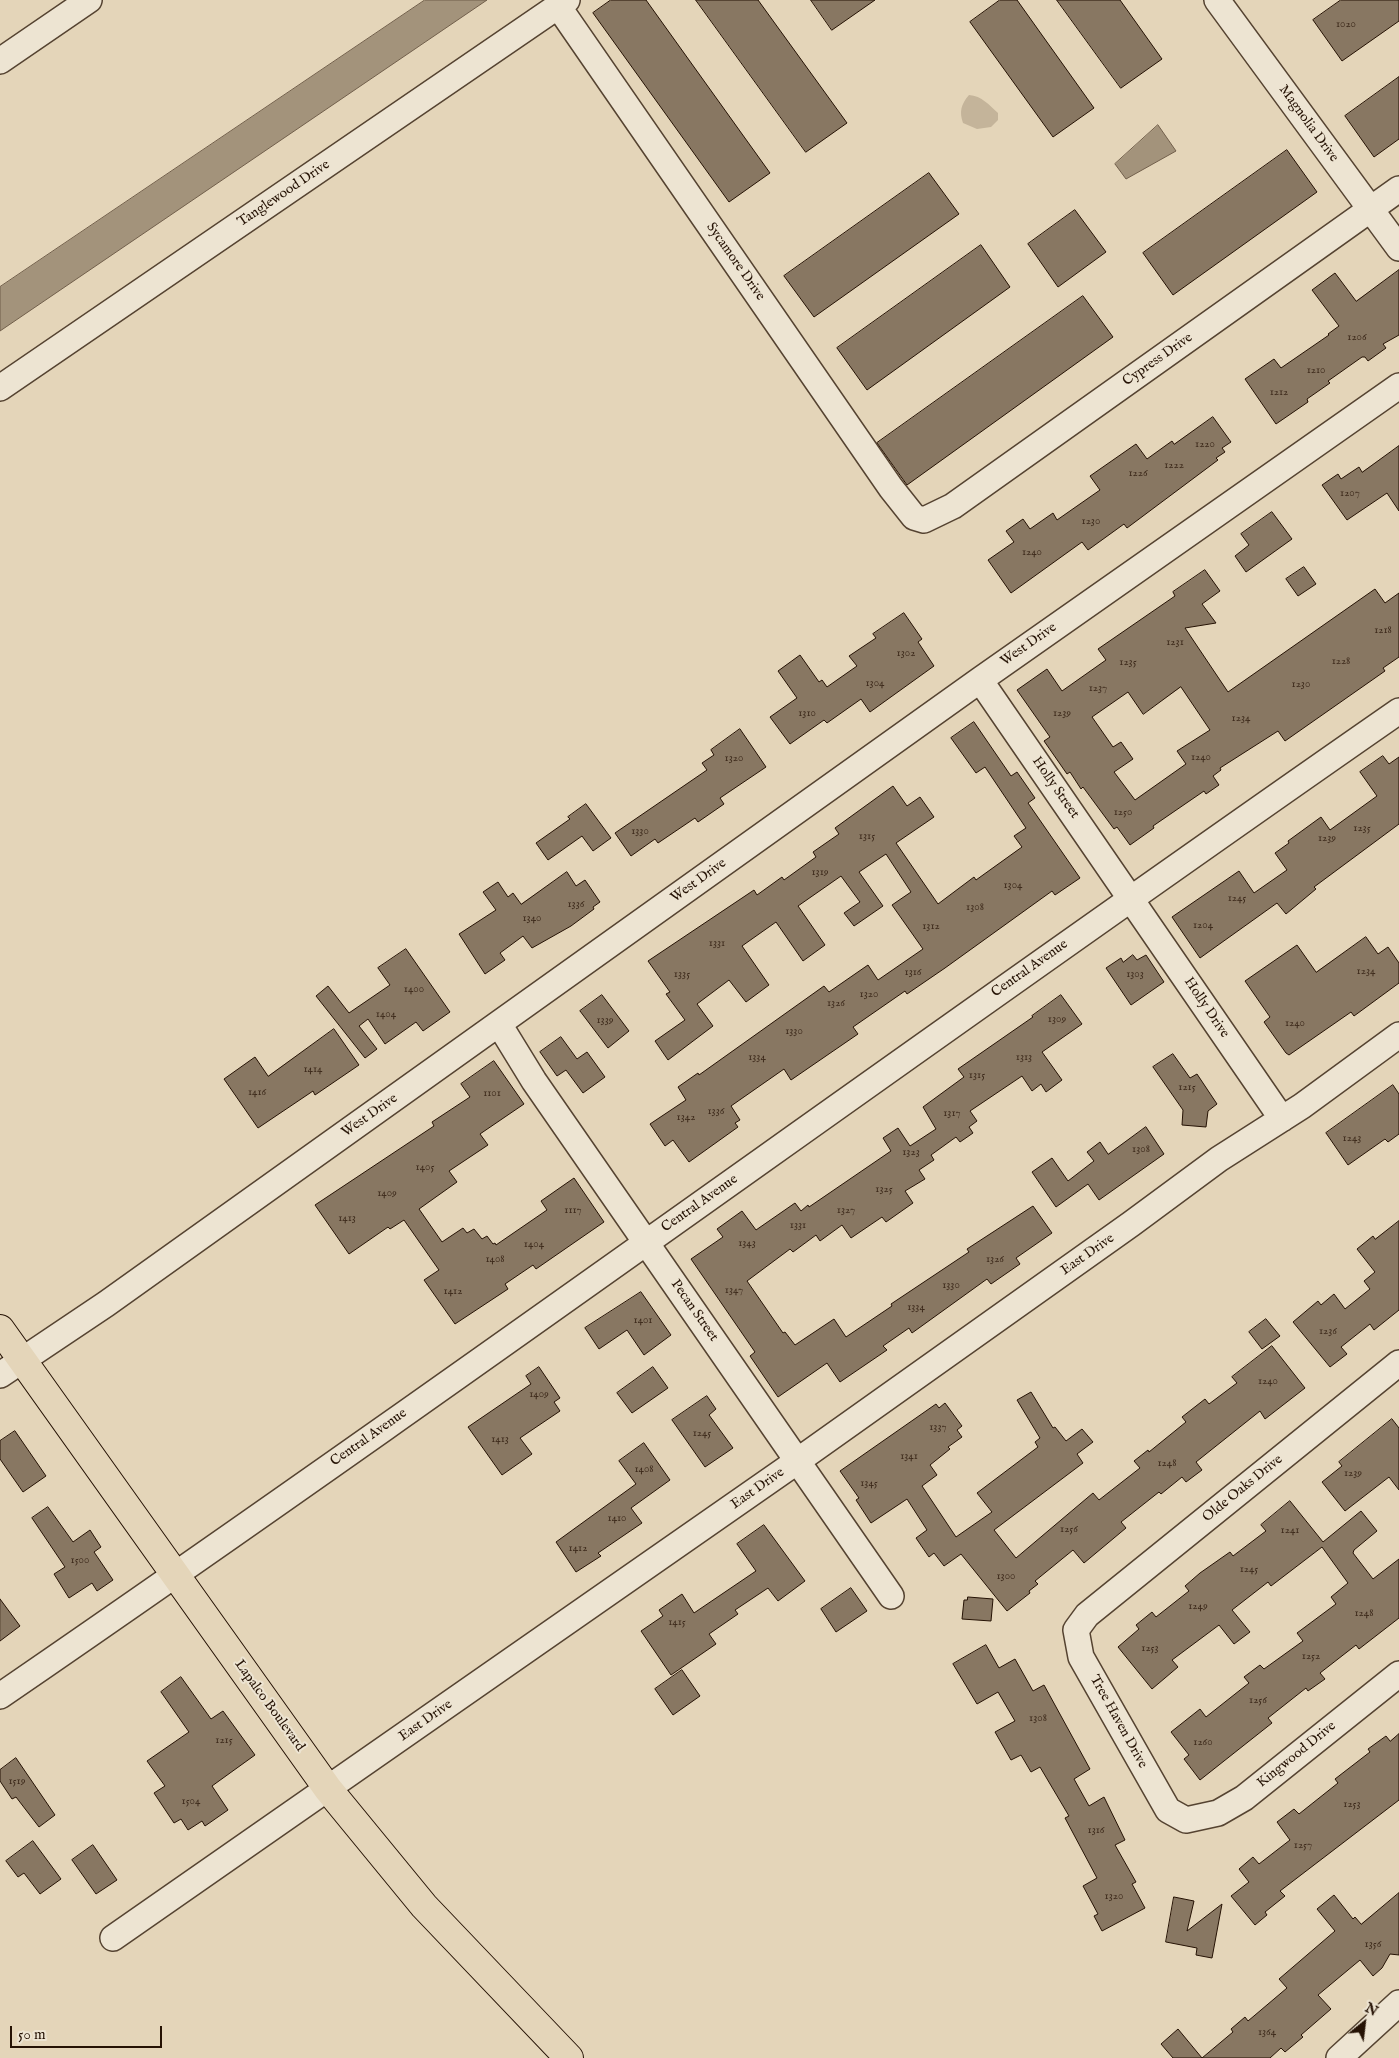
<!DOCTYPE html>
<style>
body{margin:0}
#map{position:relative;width:1399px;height:2058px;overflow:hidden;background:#e4d5b9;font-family:"IM FELL English",serif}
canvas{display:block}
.north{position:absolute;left:1339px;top:1998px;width:50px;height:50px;-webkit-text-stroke:4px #ede4d2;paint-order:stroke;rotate:29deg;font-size:14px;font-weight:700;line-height:20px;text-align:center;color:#251204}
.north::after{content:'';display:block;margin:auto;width:18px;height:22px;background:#251204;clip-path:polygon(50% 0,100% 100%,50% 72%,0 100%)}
.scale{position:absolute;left:10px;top:2026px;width:152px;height:22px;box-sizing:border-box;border:2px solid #251204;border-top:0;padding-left:6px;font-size:15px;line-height:18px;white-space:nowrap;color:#251204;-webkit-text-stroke:4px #ede4d2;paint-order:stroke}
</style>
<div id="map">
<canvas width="1399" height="2058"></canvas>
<div class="north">N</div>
<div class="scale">50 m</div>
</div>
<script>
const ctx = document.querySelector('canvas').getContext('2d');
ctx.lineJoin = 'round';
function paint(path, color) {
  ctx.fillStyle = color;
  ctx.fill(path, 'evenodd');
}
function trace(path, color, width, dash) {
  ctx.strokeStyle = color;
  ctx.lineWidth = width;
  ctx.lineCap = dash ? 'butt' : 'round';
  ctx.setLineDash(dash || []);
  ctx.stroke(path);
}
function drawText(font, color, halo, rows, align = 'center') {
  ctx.font = font + ' "IM FELL English",serif';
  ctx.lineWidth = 4;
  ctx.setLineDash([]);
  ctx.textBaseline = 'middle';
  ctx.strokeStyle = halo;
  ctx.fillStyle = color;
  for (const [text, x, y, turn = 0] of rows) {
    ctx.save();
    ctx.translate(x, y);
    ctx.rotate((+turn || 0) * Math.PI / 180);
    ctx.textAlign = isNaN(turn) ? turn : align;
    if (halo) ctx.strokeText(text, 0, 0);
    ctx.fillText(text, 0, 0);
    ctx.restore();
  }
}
const green = new Path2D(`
 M969,95c13,1 20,10 29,18v7l-7,7 -14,2 -14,-6c-4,-11 -2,-19 6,-28z`);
const water = new Path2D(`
 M425,0h62l-487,331v-44z
 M1158,125l18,26 -50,28 -11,-15z`);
const building = new Path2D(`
 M611,0h35l124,173 -41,29 -136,-189z
 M696,0h62l89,123 -41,29z
 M811,0h64l-43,30z
 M1000,0h17l77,108 -41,29 -83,-115z
 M1057,0h63l42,59 -41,29z
 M1341,0h58v21l-57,40 -29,-41z
 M1399,77v62l-25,18 -29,-41z
 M1287,150l30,42 -144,103 -30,-42z
 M929,173l30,41 -145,103 -30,-41z
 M1075,210l31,42 -48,35 -30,-43z
 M981,245l29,42 -143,103 -30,-42z
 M1399,270v65l-16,9 3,4 -18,13 -3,-4h-3l-34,24 2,2 -23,16 1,3 -32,22 -31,-45 29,-20 7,9 48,-33 -1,-1 11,-8 -27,-36 23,-17 21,28z
 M1083,296l30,41 -206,148 -30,-42z
 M1213,417l18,25 -9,6 3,4 -9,6 2,2 -91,68 -3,-4 -36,26 -6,-8 -71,51 -23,-33 26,-18 -8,-11 17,-12 7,10 23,-16 4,7 43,-30 -10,-14 46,-32 11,15 25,-18 2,3z
 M1399,446v65l-12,-18 -40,27 -25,-35 16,-11 3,5 18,-12 3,5z
 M1272,512l20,27 -46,33 -11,-16 14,-11 -8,-11z
 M1304,567l12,17 -18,12 -12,-17z
 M1205,570l15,21 -18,13 14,19 -31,5 43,64 147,-103 10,14 14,-10v64l-16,11 2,3 -100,70 -7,-10 -58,37 1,2 -8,6 6,9 -13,9 -2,-3 -51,35 1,2 -24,17 -13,-18 -3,2 -31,-42 -2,2 -11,-17 -3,2 -23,-33 6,-4 -33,-47 30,-21 15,22 44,-31 -8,-11 77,-53 -2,-4zM1181,687l29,43 -33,21 9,13 -51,36 -21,-28 19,-13 -12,-17 -8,5 -21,-30 36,-25 15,22z
 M904,613l18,26 -4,3 16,24 -64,46 -9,-13 -34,24 -3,-3 -34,24 -20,-27 27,-19 -19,-27 22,-16 19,27 3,-2 5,7 30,-21 -8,-10 27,-18 -3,-4z
 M974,722l37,54 6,-4 18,26 -7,5 52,75 -25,17 -3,-4 -107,77 -38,26 -2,-3 -52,36 5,7 -67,46 -7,-11 -53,37 9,14 -5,3 3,4 -49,35 -16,-22 -8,6 -15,-22 36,-24 -8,-13 20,-14 1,2 125,-89 5,6 39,-27 10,15 45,-31 -31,-44 19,-13 -25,-38 -27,18 24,34 -29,20 -10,-13 16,-11 -19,-26 -43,30 27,39 -22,16 -27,-39 -34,24 27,39 -23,17 -17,-22 -32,24 16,22 -45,34 -13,-19 30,-21 -19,-26 4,-2 -22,-31 106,-71 3,5 25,-18 2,3 32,-23 -3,-5 26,-18 -4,-6 58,-42 14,20 13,-9 14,20 -38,26 42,61 36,-27 2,3 46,-33 -8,-11 12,-8 -41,-61 -9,6 -25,-35z
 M740,729l26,38 -46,31 4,6 -26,18 -3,-4 -37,25 -3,-4 -24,17 -16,-23 92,-63 -5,-7 12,-8 -3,-5z
 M1383,756l6,8 10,-7v67l-85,63 2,2 -30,25 -9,-11 -77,55 -28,-41 67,-46 15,22 33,-23 -12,-17 14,-10 -1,-2 33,-24 9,13 47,-34 -17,-24z
 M586,804l25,34 -18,13 -11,-15 -34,24 -12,-17 34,-24 -2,-2z
 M567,872l9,14 9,-6 15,22 -7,5 1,2 -23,17 -39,22 -9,-12 -23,17 5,7 -20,14 -26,-40 37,-24 -13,-18 15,-10 10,15 5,-4 8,11z
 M1366,937l12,17 10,-7 11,16v20l-45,33 -3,-4 -62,43 -3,-2 -22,-31 6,-5 -25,-36 52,-36 19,27z
 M406,949l44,63 -27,19 -7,-9 -31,22 -17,-25 -9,7 18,23 -12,9 -49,-62 12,-10 21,27 41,-28 -12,-17z
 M1133,955l4,5 9,-5 18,27 -33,23 -25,-37 15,-10 2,4z
 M602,995l27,36 -21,17 -28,-37z
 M1061,995l21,29 -40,28 20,28 -16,12 -5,-8 -9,7 -10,-15 -52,35 7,10 -8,6 4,6 -13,9 -4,-5 -25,18 3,5 -15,10 6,9 -20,12 8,12 -27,19 -4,-5 -31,21 -9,-13 -22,16 -4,-6 -23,17 -3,-3 -43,32 36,52 2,-1 10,13 39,-26 12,18 46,-31 -1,-2 78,-52 -2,-3 66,-43 19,27 -36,25 4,6 -29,20 -4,-5 -75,54 -3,-5 -26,18 4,4 -47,32 -13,-19 -49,34 -28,-41 5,-4 -64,-93 32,-22 -6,-8 25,-18 14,19 39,-27 6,8 7,-6 1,2 82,-56 -8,-13 15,-10 12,18 26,-17 -13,-22 41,-30 -6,-8 75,-52 -1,-1z
 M334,1029l25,36 -44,30 -2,-4 -55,37 -34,-49 31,-22 13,19z
 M561,1037l16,22 10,-7 18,25 -22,16 -17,-23 -9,6 -17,-24z
 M1173,1054l17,24 7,-4 20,30 -9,7 -2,16 -24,-2 1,-15 -30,-43z
 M494,1061l30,43 -44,30 8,11 -39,26 8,11 -38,27 23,33 21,-14 4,5 7,-4 8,10 5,-3 6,8 2,-1 1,2 51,-35 -6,-9 33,-23 30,44 -68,47 -3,-4 -28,19 3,5 -53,35 -31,-44 15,-10 -35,-50 -14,9 -2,-2 -39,27 -34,-49 119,-79 -2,-4 38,-25 -9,-13z
 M1393,1085l6,9v40l-11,8 -3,-3 -37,26 -22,-32z
 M1146,1127l18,27 -65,46 -11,-16 -32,23 -24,-35 20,-14 16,23 26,-20 -7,-9 13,-10 8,12z
 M1399,1221v89l-25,20 -4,-6 -29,23 6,7 -17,13 -37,-45 25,-21 3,4 13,-11 11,15 25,-20 -6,-8 11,-9 -18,-23 16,-13 2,3z
 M641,1292l30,43 -27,20 -17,-25 -28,19 -14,-21z
 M1266,1319l14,17 -18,13 -13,-17z
 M1272,1346l33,42 -40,31 -5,-8 -64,51 6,8 -16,12 -4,-5 -21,17 -2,-2 -38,30 5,6 -42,35 -11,-13 -38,31 3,3 -9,7 1,2 -23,18 -46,-57 -17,12 -10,-13 -5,4 -13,-19 11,-8 -20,-31 -36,24 -15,-23 3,-2 -19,-27 96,-67 3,4 6,-5 17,23 -5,4 5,7 -14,10 2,2 -20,16 7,10 -15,11 34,51 36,-25 -15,-19 61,-46 -3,-5 5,-4 -23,-38 14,-8 22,36 2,-1 11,14 16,-12 11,13 -16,12 6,9 -89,67 22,28 77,-65 6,7 41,-32 -6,-7 14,-11 1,2 37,-30 -4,-5 23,-18 4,5 28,-21 -5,-6z
 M539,1367l21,31 -6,4 6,9 -40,27 12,16 -30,21 -34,-48 63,-43 -5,-8z
 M653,1367l15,21 -36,25 -15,-20z
 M707,1396l9,13 -7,6 24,33 -28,19 -33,-47z
 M1392,1419l7,9v62l-10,-13 -44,34 -23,-29 20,-16 -3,-4z
 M15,1431l31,45 -23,16 -23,-33v-18z
 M644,1443l26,37 -39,28 11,15 -44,30 3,3 -25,16 -20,-30 80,-58 -17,-23z
 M1290,1501l33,41 38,-31 16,20 -23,19 -1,3 20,26 26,-20v59l-40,31 -3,-4 -36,28 5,6 -17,12 -2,-3 -38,30 4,5 -72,57 -16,-21 5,-4 -18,-23 29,-23 6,8 43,-34 -5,-6 16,-12 4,4 39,-28 -6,-8 39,-29 -5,-7 17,-14 -26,-36 -51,39 -3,-4 -36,28 18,22 -16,12 -15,-19 -47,35 6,7 -26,22 -34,-42 21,-18 -3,-4 16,-13 4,5 33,-26 -4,-5 15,-13 30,-21 3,4 33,-25 -5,-6z
 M48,1507l25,35 17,-12 11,17 -7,5 19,28 -16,11 -5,-8 -23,15 -15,-24 11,-7 -33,-49z
 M764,1525l41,56 -27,20 -10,-13 -33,22 3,4 -29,20 7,10 -45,31 -30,-44 22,-15 -4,-6 23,-16 12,19 62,-42 -19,-27z
 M851,1588l16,23 -31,21 -15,-23z
 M968,1597l25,2 -2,22 -29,-2 2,-19h3z
 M0,1599l20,27 -20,15z
 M986,1645l13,23 16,-9 18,32 11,-6 46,84 -16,10 15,27 15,-9 21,43 -10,5 21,37 -4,2 13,24 -43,23 -8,-15 4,-2 -15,-28 14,-8 -32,-60 4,-2 -29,-49 -9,5 -10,-17 -10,5 -16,-28 20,-11 -17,-29 -21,12 -24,-40z
 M682,1670l18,26 -27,19 -18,-26z
 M181,1677l30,42 12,-8 32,44 -43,31 16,24 -23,16 -3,-5 -14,9 -7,-11 -7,4 -20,-30 11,-7 -18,-25 42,-29 -28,-40z
 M1399,1734v66l-119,91 5,5 -20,16 2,3 -12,10 -24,-29 18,-14 -10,-13 14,-12 6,7 31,-24 -13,-18 17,-13 5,5 39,-31 -3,-4 35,-27 -2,-3 18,-13 4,5z
 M16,1758l39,57 -16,12 -23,-30 -4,2 -12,-18v-11z
 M33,1841l28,38 -21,15 -16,-21 -6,4 -12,-16z
 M93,1845l24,35 -21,14 -24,-34z
 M1399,1893v62l-9,-1 -8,14 -9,8 -13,-16 -42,35 13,14 -30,26 2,2 -18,15 -4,-4 -11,10h-97l-12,-14 17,-15 24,29 31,-26 -2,-3 14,-12 3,4 39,-33 -8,-9 56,-48 -18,-22 17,-14 19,24 2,-2 6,7z
 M1174,1897l20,4 -7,30 35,-27 -10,54 -16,-3 1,-7 -31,-6z`);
const minor = new Path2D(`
 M1217,0l182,248
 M558,6l333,482 23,29 10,3 29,-14 446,-317
 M0,61l89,-61
 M0,388l567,-388
 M980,680l302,439
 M499,1024l35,57 357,515
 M1399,1363l-312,252 -11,15 5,27 87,153 18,10 32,-7 26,-15 155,-124
 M0,1375l106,-71 874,-624 419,-294
 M0,1696c470,-323 931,-660 1399,-985
 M113,1938l676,-471 342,-243 88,-65 83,-53 97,-71
 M1339,2058l60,-55`);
const major = new Path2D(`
 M0,1329l328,460 96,117 145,152`);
const numberNames = [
 ["1020",1346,25],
 ["1206",1357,338],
 ["1210",1316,371],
 ["1212",1279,393],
 ["1220",1205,445],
 ["1222",1174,466],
 ["1226",1138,474],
 ["1207",1350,494],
 ["1230",1091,522],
 ["1240",1032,553],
 ["1218",1383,631],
 ["1231",1175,643],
 ["1302",906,654],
 ["1228",1341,662],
 ["1235",1128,663],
 ["1304",875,684],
 ["1230",1301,685],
 ["1237",1098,689],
 ["1310",807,714],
 ["1239",1062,714],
 ["1234",1241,719],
 ["1240",1201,758],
 ["1320",734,759],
 ["1250",1123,813],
 ["1235",1362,829],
 ["1330",640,832],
 ["1315",867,837],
 ["1239",1327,839],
 ["1319",820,873],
 ["1304",1013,886],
 ["1245",1237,899],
 ["1336",576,905],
 ["1308",975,908],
 ["1340",532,919],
 ["1204",1203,926],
 ["1312",931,927],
 ["1331",717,944],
 ["1234",1366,972],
 ["1316",913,973],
 ["1335",682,975],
 ["1303",1135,975],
 ["1400",414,990],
 ["1320",869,995],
 ["1326",836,1004],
 ["1404",386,1015],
 ["1309",1057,1020],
 ["1339",605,1021],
 ["1240",1295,1024],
 ["1330",794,1032],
 ["1334",757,1058],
 ["1313",1024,1058],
 ["1414",313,1070],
 ["1315",977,1076],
 ["1215",1187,1088],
 ["1416",257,1093],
 ["1101",492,1094],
 ["1336",716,1112],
 ["1317",952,1114],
 ["1342",686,1118],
 ["1243",1352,1139],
 ["1308",1141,1150],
 ["1323",911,1153],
 ["1405",425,1168],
 ["1325",884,1190],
 ["1409",387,1194],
 ["1117",573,1211],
 ["1327",846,1211],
 ["1413",347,1219],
 ["1331",798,1226],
 ["1343",747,1244],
 ["1404",534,1245],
 ["1408",495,1260],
 ["1326",995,1260],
 ["1330",951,1286],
 ["1347",734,1291],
 ["1412",453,1292],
 ["1334",916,1308],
 ["1401",643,1321],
 ["1236",1328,1332],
 ["1240",1268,1382],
 ["1409",539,1395],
 ["1337",938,1428],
 ["1245",702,1434],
 ["1413",500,1440],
 ["1341",909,1457],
 ["1248",1167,1464],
 ["1408",644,1470],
 ["1239",1353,1474],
 ["1345",869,1484],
 ["1410",617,1519],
 ["1256",1069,1530],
 ["1241",1290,1531],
 ["1412",578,1549],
 ["1500",80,1561],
 ["1245",1249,1570],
 ["1300",1006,1577],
 ["1249",1198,1607],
 ["1248",1364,1614],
 ["1415",677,1623],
 ["1253",1150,1649],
 ["1252",1311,1657],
 ["1256",1258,1701],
 ["1308",1038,1719],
 ["1215",224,1741],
 ["1260",1203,1743],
 ["1519",17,1782],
 ["1504",191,1802],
 ["1253",1352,1805],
 ["1316",1096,1831],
 ["1257",1303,1846],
 ["1320",1114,1897],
 ["1356",1373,1945],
 ["1364",1267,2033]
];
const streetNames = [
 ["Magnolia Drive",1308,124,54],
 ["Tanglewood Drive",284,194,-34],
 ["Sycamore Drive",735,262,55],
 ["Cypress Drive",1158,360,-35],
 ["West Drive",1029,645,-35],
 ["Holly Street",1055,788,55],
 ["West Drive",699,881,-36],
 ["Central Avenue",1030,969,-35],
 ["Holly Drive",1206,1008,56],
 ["West Drive",370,1116,-35],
 ["Central Avenue",700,1204,-35],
 ["East Drive",1088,1255,-35],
 ["Pecan Street",694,1311,55],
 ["Central Avenue",369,1438,-35],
 ["East Drive",758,1489,-35],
 ["Olde Oaks Drive",1243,1489,-39],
 ["Lapalco Boulevard",269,1706,54],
 ["East Drive",426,1721,-35],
 ["Tree Haven Drive",1118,1722,61],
 ["Kingwood Drive",1297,1755,-39]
];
paint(green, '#c4b49a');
paint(water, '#a3937b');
trace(water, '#715f4b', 1);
paint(building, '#887762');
trace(building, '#251204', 1);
trace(minor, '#554331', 28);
trace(major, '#251204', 30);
trace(minor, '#ede4d2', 25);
trace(major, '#e4d5b9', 28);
drawText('11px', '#3e2b1c', null, numberNames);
drawText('14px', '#251204', '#ede4d2', streetNames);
</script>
